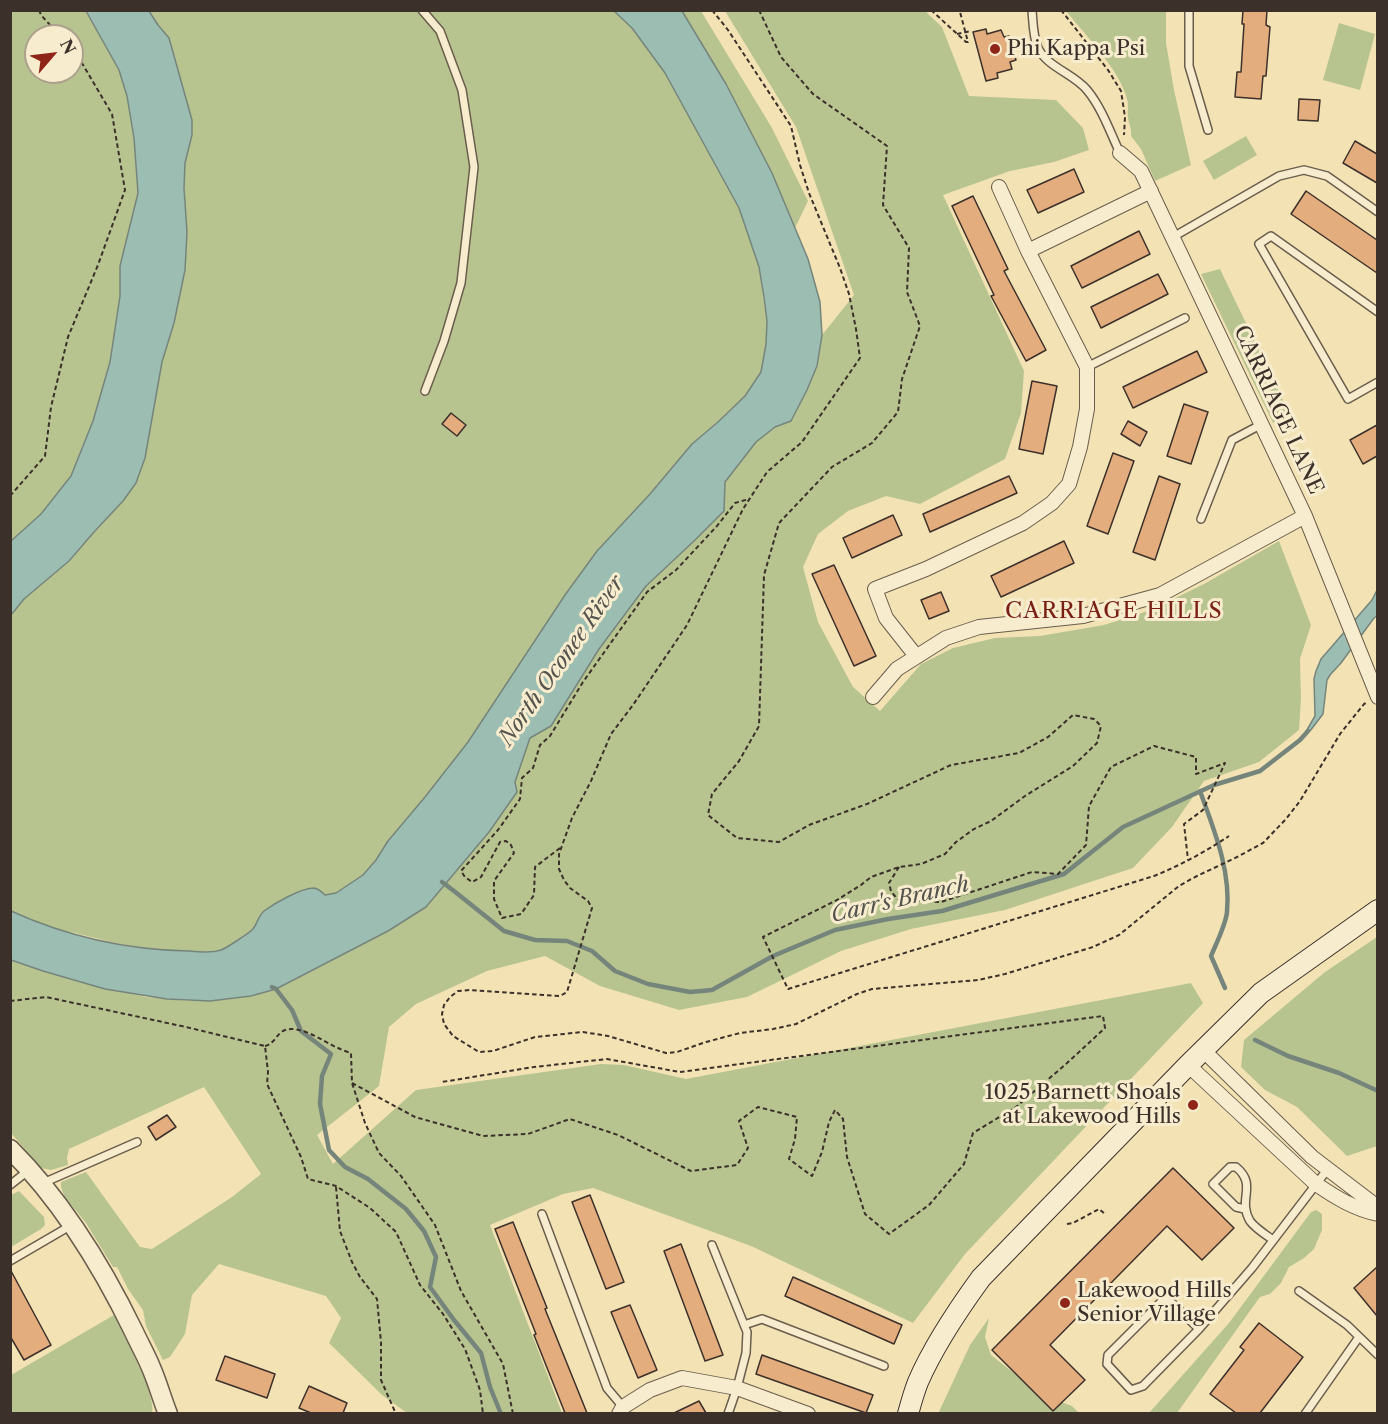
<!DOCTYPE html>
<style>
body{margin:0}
#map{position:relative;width:1388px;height:1424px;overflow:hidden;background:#f3e3b4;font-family:"Libre Caslon Text",serif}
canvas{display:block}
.frame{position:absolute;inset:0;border:12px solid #3c302b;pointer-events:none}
.north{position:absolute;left:24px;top:24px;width:60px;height:60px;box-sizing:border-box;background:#f7edce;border:2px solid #aca18d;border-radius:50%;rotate:62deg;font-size:16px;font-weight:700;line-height:24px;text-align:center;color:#3c302b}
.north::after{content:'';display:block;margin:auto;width:21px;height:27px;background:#8f2418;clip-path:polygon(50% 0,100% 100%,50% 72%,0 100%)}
</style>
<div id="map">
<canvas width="1388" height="1424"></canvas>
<div class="frame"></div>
<div class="north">N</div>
</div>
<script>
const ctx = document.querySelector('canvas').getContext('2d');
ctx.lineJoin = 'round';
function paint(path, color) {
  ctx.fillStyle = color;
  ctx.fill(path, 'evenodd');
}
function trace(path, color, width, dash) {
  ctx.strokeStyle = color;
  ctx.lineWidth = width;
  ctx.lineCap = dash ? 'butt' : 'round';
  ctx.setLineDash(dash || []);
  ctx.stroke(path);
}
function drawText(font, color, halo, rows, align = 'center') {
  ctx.font = font + ' "Libre Caslon Text",serif';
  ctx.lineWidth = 6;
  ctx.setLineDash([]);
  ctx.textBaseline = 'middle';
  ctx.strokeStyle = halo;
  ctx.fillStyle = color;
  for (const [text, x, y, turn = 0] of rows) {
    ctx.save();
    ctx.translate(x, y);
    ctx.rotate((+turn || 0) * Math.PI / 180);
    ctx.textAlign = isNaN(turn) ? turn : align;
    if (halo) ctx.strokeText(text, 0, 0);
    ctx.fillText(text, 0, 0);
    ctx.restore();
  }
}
const green = new Path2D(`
 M614,10l18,18 33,45 74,135 20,59 8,54 -1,23 -5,28 -16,24 -27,26 -26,22 -42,50 -53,57 -32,44 -97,147 -43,55 -37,44 -12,19 -13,15 -27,18 -6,2 -29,-4 -17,8 -22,13 -9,18 -31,20 -21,2 -22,-1 -42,-4 -21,-4 -62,-15 -43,-17 -1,-296 14,-16 45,-38 25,-29 29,-31 13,-18 26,-121 12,-39 11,-53 -1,-82 1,-25 7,-28 -23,-97 -11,-13 -9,-14z
 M11,11h75l33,59 8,26 7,42 4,55 -18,73v30l-10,66 -17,59 -22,55 -30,38 -30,27zM36,36h36v36h-36z
 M682,11h19l71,117 36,73 -13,27 -23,-55 -46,-89z
 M725,11h200l17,16 27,69 87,4 27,28 6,22 -35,12 -44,9 -67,24 81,176 -3,42 -16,46 -85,45 -34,-8 -38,15 -30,23 -15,33 15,55 35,65 27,24 41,-47 32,-16 42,-10 45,-2 64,-11 47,-15 53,-26 75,-43 32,84 -11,34 1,40 -2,31 -40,32 -55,19 -32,46 -39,41 -128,42 -94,19 -70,22 -94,46 -68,13 -79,-24 -55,-30 -58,15 -71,33 -27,23 -10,59 -62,49 16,29 83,-74 185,-26 23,1 62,14 505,-96 12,20 -238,251 -52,69 -162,-77 -158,-58 -30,6 -73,31 72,188h-155l-25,-18 -53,-52 12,-25 -15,-22 -107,-32 -27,31 -7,39 -15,23 -7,3 -17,-34 -3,-16 -15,-21 -11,-22h-4l-27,-44 -22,-27 -3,-9v-5l25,-10 54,75 12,2 80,-52 29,-23 -57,-87 -135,62 -2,9 1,7 -17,5 -10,-2 -30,-35 -1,-173 74,23 62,14 43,4h21l41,-5 175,-89 63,-75 28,-40 -2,-10 15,-44 21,-12 48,-77 47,-63 47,-44 30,-41 1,-19 18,-24 16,-18 17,-13 16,-6 16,-31 10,-24 5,-31 32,-40 -58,-168z
 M1066,11h100v32l8,47 17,75 -36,16 -14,-32 -10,-13c1,-7 -2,-11 -3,-18 -1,-6 1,-12 -1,-19 -7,-29 -42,-64 -61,-88z
 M1339,23l36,11 -15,56 -37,-10z
 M1246,136l11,19 -43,25 -11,-19z
 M1220,269l70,146 -17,8 -72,-149z
 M1377,937v209l-30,10 -50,-49 -32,-17 -24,-23 3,-27 81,-68z
 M19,1191l25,26 1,8 -4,4 -30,18v-52z
 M1316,1210l6,4v16l-8,19 -10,9 -15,9 -8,16 -11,11 -10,3 -83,116h-28l80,-90 82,-111z
 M114,1315c9,18 43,81 38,98h-141v-38z
 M989,1318l-4,19 6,18 51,40 30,11 7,7 -141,1 32,-69z`);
const water = new Path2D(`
 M86,11h63l9,14 11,13 23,82v15l-7,28 -1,25 3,44 -2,38 -11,53 -12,39 -17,96 -9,25 -13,18 -29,31 -25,29 -45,38 -13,16v-74l30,-27 30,-38 22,-55 17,-59 10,-66v-30l18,-73 -4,-55 -7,-42 -8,-26z
 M614,11h68l44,73 46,89 36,86 12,43 2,33 -5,31 -10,24 -16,31 -16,6 -19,15 -31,40 -1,29 -31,31 -47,44 -47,63 -48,77 -21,12 -15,44 2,10 -28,40 -63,75 -38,24 -112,58 -25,7 -41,5 -43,-2 -62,-10 -62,-18 -32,-11v-49c55,25 117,39 178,40 10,1 23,2 32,-1 4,-1 28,-17 31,-20 5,-5 6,-14 12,-19 11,-8 37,-23 50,-23 5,1 8,4 11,7l11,-2 27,-18 13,-15 12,-19 37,-44 43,-55 97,-147 32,-44 53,-57 42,-50 26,-22 27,-26 16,-24 5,-28 1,-23 -3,-24 -5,-30 -20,-59 -74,-135 -33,-45z
 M1377,590v26l-3,2 -33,45 -11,12 -3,5 -4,34 -13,17 -6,4 11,-19 -1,-37 2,-8 5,-12 51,-59z`);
const stream = new Path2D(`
 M1200,791c14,39 31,79 27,121 -1,12 -11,32 -16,44l14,32
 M442,882l12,9 50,40 31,9 32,1 25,10 23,20 33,13 42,8 22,-2 61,-34 62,-26 53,-11 54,-8 122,-37 59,-47 91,-42 46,-14 40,-31 8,-9
 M272,987l4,2 16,21 9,21 30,23 -9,22 -2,28 9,46 16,17 23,12 38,30 18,22 12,26 -6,30 24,33 27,33 9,34 11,27
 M1255,1040l33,16 51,17 39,18`);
const building = new Path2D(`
 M1243,10h24l-1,15 4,2 -4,49h-3l-2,23 -26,-2 2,-25h4l3,-48h-2z
 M986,29l1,5 14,-4 3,7 5,-1 7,24 -6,2 2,7 -15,4 1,5 -12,3 -13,-49z
 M1299,99l21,1 -2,21 -20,-1z
 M1355,141l22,13v29l-34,-20z
 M1074,169l10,23 -46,21 -11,-23z
 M1306,191l71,49v33l-86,-59z
 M973,196l35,73 -4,2 42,79 -20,11 -35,-65 3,-1 -42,-89z
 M1139,231l11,23 -68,34 -11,-22z
 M1158,274l10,20 -67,34 -10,-21z
 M1197,351l10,21 -74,36 -10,-21z
 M1032,381l25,5 -14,68 -24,-5z
 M1184,404l24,8 -17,52 -24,-8z
 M451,413l15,12 -9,11 -15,-12z
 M1128,421l19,11 -7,14 -19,-12z
 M1377,425v31l-14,8 -13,-24z
 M1113,453l21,8 -26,73 -21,-8z
 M1009,476l8,17 -87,39 -7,-18z
 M1159,476l21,8 -25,76 -22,-8z
 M893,515l9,20 -50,23 -9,-20z
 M1064,541l10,22 -73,34 -10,-21z
 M834,565l42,91 -22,10 -42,-92z
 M941,592l8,19 -20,8 -8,-19z
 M167,1115l9,12 -20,13 -8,-13z
 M1173,1168l61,60 -32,32 -35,-34 -117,119 35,35 -32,31 -61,-61z
 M590,1195l34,87 -18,7 -34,-87z
 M513,1222l34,86 -2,1 42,104h-22l-31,-78 2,-1 -41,-105z
 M681,1244l42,111 -18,6 -41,-110z
 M1377,1267v49l-23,-28z
 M10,1269l41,76 -27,15 -14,-24z
 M793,1277l109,48 -8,19 -109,-48z
 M630,1305l27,65 -19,8 -27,-66z
 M1259,1323l44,34 -43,56h-24l-26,-19 34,-44 -4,-3z
 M762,1355l111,40 -7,18 -110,-39z
 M225,1356l50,18 -8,24 -51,-18z
 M309,1386l38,17 -4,10h-32l-12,-5z
 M699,1401l7,12h-32z`);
const path = new Path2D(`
 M39,10l2,5 19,21
 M712,10l16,20 63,96 9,39 9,28 31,75 9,26 7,35 4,29 -58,84 -35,30 -24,37 -56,116 -54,80 -22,29 -20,47 -19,37 -13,36v15l5,11 6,8 18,13 4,7 -25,84 -7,4 -90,-6 -12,1 -8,6 -6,8 -2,9 2,10 9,12 26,16 14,-1 42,-14 48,-5 25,4 58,17 11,-1 29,-10 34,-9 33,-4 23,-5 61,-30 15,-5 106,-9 27,-6 88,-27 26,-12 60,-49 16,-9 42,-20 26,-14 23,-24 14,-18 40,-67 24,-30 2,-1
 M759,10l22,47 32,37 74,52 -4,59 26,43 -2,44 13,34 -18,53 -4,33 -26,31 -40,24 -53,56 -15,52 -5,151 -20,35 -27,33 -4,21 29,23 42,4 30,-17 58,-21 84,-39 68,-12 29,-16 25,-22 21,4 7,7 -4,17 -24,23 -48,30 -34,25 -17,8 -18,13 -11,12 -24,10 -22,3 -28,10 -10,8 -24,15 -74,37 25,52 366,-113c27,-11 51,-24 75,-40
 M931,10l35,32h2l-8,-30
 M1061,10l47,60 13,21 4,26 -1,18
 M957,34l14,-3
 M10,496l35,-40 6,-49 17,-70 30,-72 27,-75 -13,-76 -36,-61 -4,-4
 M560,848l-25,19 -1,28 -13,19 -19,4 -8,-19v-18l20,-28 -3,-8 -5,-4 -6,1 -19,35 -9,5 -7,-5 -4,-6 37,-41 22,-31 2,-21 11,-10 7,-23 10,-9 33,-54 64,-90 29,-22 41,-44 18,-23 14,-4
 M899,867l-10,16 2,8 7,9 43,2 91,-30 26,2 28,-29 3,-39 22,-39 43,-21 42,11v17l29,-11 -22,47 -19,14 4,36
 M10,1001l36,-4 140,30 79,19 3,26 -1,12 34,73 7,22 28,7 34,22 26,24 24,53 23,29 22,35 15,41 3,24
 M265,1046c9,-2 11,-11 18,-15 16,-8 41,11 55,17 4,2 9,4 13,5l1,30 13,40 14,30 22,23 34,49 26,66 42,73 10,50
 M352,1083l63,34 68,19 45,-2 42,-15 48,16 73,36 46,-6 11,-17 -9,-27 19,-14 39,10 -2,22 -6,20 23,17 10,-24 7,-30 6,-12 8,9 4,38 18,57 24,20 40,-29 35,-41 9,-31 43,-26 50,-43 39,-36 -2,-12 -423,56 -73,-13 -73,8 -92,15
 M336,1187l4,44 12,31 8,15 17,22 4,43v38l15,34
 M1067,1224l6,-1 26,-14 6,5`);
const service = new Path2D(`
 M422,10l18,21 22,59 12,77 -13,116 -17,58 -19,50
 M1032,10c1,12 1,27 6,38 9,19 36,26 49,42 15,18 23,42 33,63
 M1189,10v56l19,64
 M1173,237l106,-61 25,-6 23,6 51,36
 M1378,312l-107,-76 -12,8 89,155 30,-17
 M1087,367l98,-49
 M1201,519l31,-79 30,-16
 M43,1183l94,-41
 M10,1185l19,-15
 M1245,1209l-9,-2 -23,-23 17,-17h6c22,18 1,32 14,54 5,7 16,14 23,19
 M542,1214l65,174 16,19
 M712,1245l35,87 -1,21 -9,35 -9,26
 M10,1261l60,-35
 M1299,1291l48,34 31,30
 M744,1325l18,-6 122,47
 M1199,1329l-30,-29 -8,2 -53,53 -1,9 24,26 12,-4 56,-57 53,-61 75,-98
 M1305,1414l54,-77`);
const minor = new Path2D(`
 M1120,153l21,18 164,345 73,181
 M1028,251l123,-60
 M916,656l-30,-38 -11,-29 51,-20 97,-46 29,-20 17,-19 11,-37 7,-38v-42l-59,-116 -29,-64
 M873,697l24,-28 49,-31 33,-11 104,-11 77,-21 145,-79
 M1203,1050l109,107 59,45 7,7
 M1188,1065l128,119c19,13 38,25 62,30
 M619,1414l4,-7 27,-17 32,-12 55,10 71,26`);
const tertiary = new Path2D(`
 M10,1149c52,52 92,117 124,183 6,13 13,25 18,38 6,14 10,29 16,44`);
const secondary = new Path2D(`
 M908,1414c3,-11 6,-22 10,-32 16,-37 39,-71 63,-104l207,-213 73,-72 117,-83`);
const markers = [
 [995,49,6,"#8f2418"],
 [1193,1105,6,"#8f2418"],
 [1065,1303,6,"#8f2418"]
];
const poiNames = [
 ["Phi Kappa Psi",1007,49],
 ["1025 Barnett Shoals",1181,1093,"right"],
 ["at Lakewood Hills",1181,1117,"right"],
 ["Lakewood Hills",1077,1291],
 ["Senior Village",1077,1315]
];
const streetNames = [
 ["CARRIAGE LANE",1278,410,65]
];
const neighbourhoodNames = [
 ["CARRIAGE HILLS",1114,612]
];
const waterNames = [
 ["North Oconee River",562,661,-55],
 ["Carr's Branch",900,900,-13]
];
paint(green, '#b8c48f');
paint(water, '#9cbdb2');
trace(water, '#76857c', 1.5);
trace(stream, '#76857c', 4.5);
paint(building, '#e4ad7e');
trace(building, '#3c302b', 1.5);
trace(service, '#6a5d4d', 10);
trace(minor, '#6a5d4d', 16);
trace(tertiary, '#6a5d4d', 21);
trace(secondary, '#3c302b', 22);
trace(path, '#3c302b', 2, [4.5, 3]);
trace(service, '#f7edce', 7);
trace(minor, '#f7edce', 14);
trace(tertiary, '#f7edce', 18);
trace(secondary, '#f7edce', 20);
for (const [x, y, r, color] of markers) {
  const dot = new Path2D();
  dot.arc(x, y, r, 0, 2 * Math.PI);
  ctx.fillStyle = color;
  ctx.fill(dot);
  trace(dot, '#f7edce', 2);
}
drawText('21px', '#3c302b', '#f7edce', poiNames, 'left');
drawText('21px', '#3c302b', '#f7edce', streetNames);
ctx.letterSpacing = '1.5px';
drawText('22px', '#7a1f14', '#f7edce', neighbourhoodNames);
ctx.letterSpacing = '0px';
drawText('italic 22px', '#54534d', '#f7edce', waterNames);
</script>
